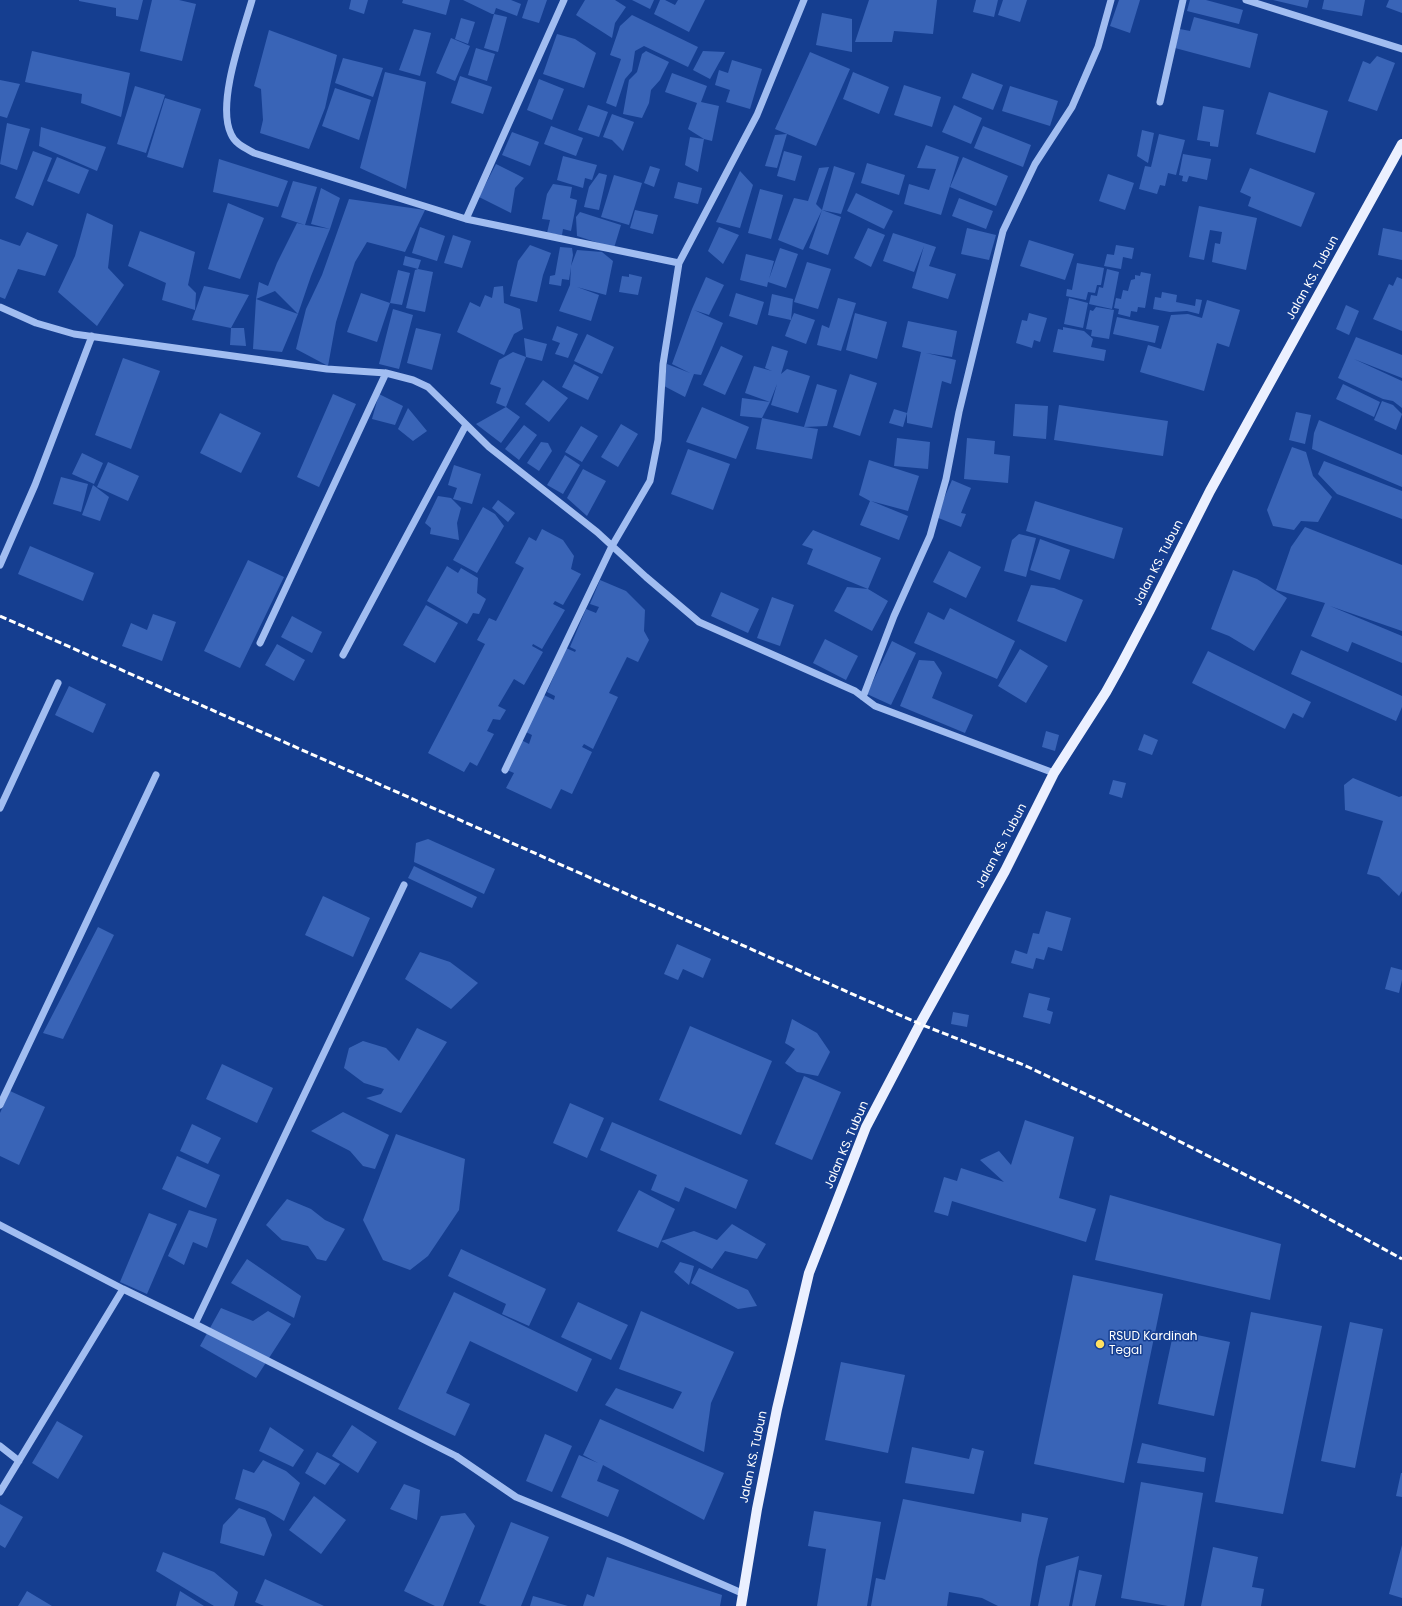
<!DOCTYPE html>
<style>
body{margin:0}
canvas{display:block;background:#153e90}
</style>
<canvas width="1402" height="1606"></canvas>
<script>
const ctx = document.querySelector('canvas').getContext('2d');
ctx.lineJoin = 'round';
function paint(path, color) {
  ctx.fillStyle = color;
  ctx.fill(path, 'evenodd');
}
function trace(path, color, width, dash) {
  ctx.strokeStyle = color;
  ctx.lineWidth = width;
  ctx.lineCap = dash ? 'butt' : 'round';
  ctx.setLineDash(dash || []);
  ctx.stroke(path);
}
function drawText(font, color, halo, rows, align = 'center') {
  ctx.font = font + ' Poppins,sans-serif';
  ctx.lineWidth = 3;
  ctx.setLineDash([]);
  ctx.textBaseline = 'middle';
  ctx.strokeStyle = halo;
  ctx.fillStyle = color;
  for (const [text, x, y, turn = 0] of rows) {
    ctx.save();
    ctx.translate(x, y);
    ctx.rotate((+turn || 0) * Math.PI / 180);
    ctx.textAlign = isNaN(turn) ? turn : align;
    if (halo) ctx.strokeText(text, 0, 0);
    ctx.fillText(text, 0, 0);
    ctx.restore();
  }
}
const building = new Path2D(`
 M79,0h64l-5,20 -22,-4v-8l-37,-7z
 M152,0h27l17,4 -14,57 -42,-10z
 M351,0h17l-4,14 -15,-5z
 M403,0h47l-4,15 -44,-12z
 M463,0h48l10,4 -4,12 -21,-8 -2,6h-2z
 M528,0h19l-8,23 -17,-5z
 M585,0h30l11,7 -11,16 -3,15 -36,-23z
 M632,0h22l-4,9z
 M660,0h5l10,5 3,-5h27l-16,32 -35,-18z
 M869,0h68l-4,34 -39,-3 -2,11h-37z
 M976,0h22l-4,17 -21,-5z
 M1003,0h24l-7,22 -22,-7z
 M1119,0h21l-10,33 -20,-7z
 M1190,0h16l37,10 -4,14 -52,-13z
 M1273,0h36l-2,8z
 M1324,0h41l-3,16 -40,-7z
 M1389,0h13v13l-16,-6z
 M822,13l30,6v33l-36,-7z
 M494,14l13,3 -9,35 -14,-4z
 M632,15l66,32 -10,20 -44,-21 -9,5 -3,20 -7,8 -9,28 -10,-4 15,-44 -11,-4 10,-29z
 M1194,17l64,17 -8,34 -75,-20 5,-19 10,2z
 M461,18l14,4 -7,22 -13,-5z
 M414,29l17,4 -11,43 -21,-6z
 M269,30l68,25 -12,53 -16,41 -49,-16 3,-13 -2,-31 -7,-3z
 M557,34l18,5 21,14 -12,35 -41,-14z
 M451,38l19,8 -15,35 -19,-8z
 M476,48l19,6 -8,27 -19,-6z
 M32,51l98,22 -9,44 -40,-14 1,-9 -57,-12z
 M646,51l23,11 -9,18 -9,10 -2,13 -7,15 -19,-4 6,-34 8,-8 5,-18z
 M703,51l22,1 -15,27 -17,-9z
 M810,52l40,17 -34,77 -41,-17z
 M1377,56l18,7 -18,48 -29,-10 15,-40 7,3z
 M343,58l40,10 -10,29 -38,-14z
 M732,60l30,9 -12,40 -24,-7 4,-12 -15,-5 4,-15 9,3z
 M385,72l41,10 -20,107 -46,-21z
 M853,72l36,15 -10,27 -36,-15z
 M672,73l35,13 -6,16 18,4 -7,35 -8,-2 -6,33 -13,-7 5,-28 14,2 -16,-10 9,-26 -32,-11z
 M972,73l31,12 -10,25 -31,-12z
 M460,76l32,11 -9,27 -32,-11z
 M539,79l25,10 -12,31 -25,-10z
 M0,80l20,4 -13,34 -7,-2z
 M904,85l37,12 -9,30 -38,-12z
 M135,86l30,9 -19,58 -29,-9z
 M1010,86l48,15 -8,25 -48,-15z
 M335,88l36,12 -12,40 -37,-14z
 M1269,92l59,19 -13,42 -59,-19z
 M165,98l36,11 -18,59 -36,-11z
 M588,105l20,7 -9,25 -21,-7z
 M954,105l28,13 -11,26 -29,-12z
 M1203,106l21,4 -6,37 -8,-1v-4l-13,-2z
 M612,114l22,8 -11,29 -11,-11 -9,-3z
 M7,123l23,6 -13,41 -17,-6z
 M551,126l32,12 -7,18 -32,-12z
 M983,126l48,19 -8,22 -49,-19z
 M41,127l65,20 -9,24 -58,-25z
 M1142,130l12,3 -6,30 -11,-7z
 M512,132l27,10 -9,24 -28,-11z
 M787,134l-10,34 -12,-2 10,-31z
 M1159,134l26,6 -9,35 -8,-2 -3,13 -5,-1 -3,9 -18,-5 6,-23 6,1z
 M926,145l33,12 -18,58 -37,-11 5,-20 20,6 7,-21 -19,-1z
 M33,151l19,7 -19,48 -18,-8z
 M784,151l18,5 -7,25 -18,-5z
 M1183,154l28,5 -4,21 -18,-4 -2,6 -5,-1 1,-5 -4,-1z
 M563,156l34,9 -5,15 -7,-2 -2,10 -26,-8z
 M57,157l32,13 -10,24 -32,-13z
 M963,157l45,19 -12,30 -46,-19z
 M219,159l69,22 -10,26 -65,-15z
 M867,163l38,12 -6,20 -38,-12z
 M496,164l28,14 -9,10 -4,25 -32,-16z
 M650,166l10,3 -6,18 -10,-4z
 M834,166l21,7 -14,41 -19,-4z
 M829,167l-13,37 6,6 19,7 -13,38 -19,-7 13,-38 -19,40 -25,-10 16,-42 14,3 11,-33z
 M1250,168l65,25 -14,34 -53,-21 3,-9 -11,-5z
 M740,171l13,14 -13,43 -24,-6z
 M599,173l8,2 -8,35 -15,-3 5,-20z
 M1108,174l26,9 -9,27 -26,-9z
 M614,175l28,8 -13,42 -28,-8z
 M293,181l24,6 -12,38 25,4 -19,-5 10,-36 19,10 -10,31 -19,47 -13,38 -23,-23 -19,8 3,-17 9,4 9,-23 20,-40 8,2 -24,-8z
 M678,182l24,6 -4,16 -24,-6z
 M553,184l19,3 -2,11 7,2 -6,31 -8,-2 -1,6 -15,-2 3,-13 -8,-1 5,-25z
 M760,189l23,6 -12,44 -23,-6z
 M856,193l37,18 -9,18 -37,-18z
 M959,198l34,13 -7,18 -34,-13z
 M349,199l76,11 -20,42 -38,-10 -12,20 -19,60 -8,44 -32,-17 10,-40 16,-34z
 M228,203l36,15 -24,61 -32,-10z
 M1199,206l58,12 -11,52 -34,-8 3,-19 5,1 2,-12 -12,-2 -6,30 -15,-3z
 M635,210l23,5 -5,19 -23,-6z
 M580,212l41,13 -7,23 -37,-12 -1,-19z
 M87,213l26,12 -5,43 16,17 -27,41 -39,-34 17,-36z
 M420,227l25,9 -8,25 -25,-8z
 M719,227l20,8 -16,29 -15,-13z
 M868,228l17,7 -14,32 -17,-9z
 M967,228l29,7 -7,25 -28,-6z
 M1383,228l19,4v28l-24,-5z
 M140,231l55,21 -7,33 8,8 -1,17 -33,-10 4,-17 -38,-17z
 M27,232l31,13 -13,31 -27,-7 -13,30 -5,-2v-58l20,7z
 M893,233l43,14 -7,19 27,8 -8,25 -36,-11 12,-42 -10,26 -31,-11z
 M453,235l18,6 -9,27 -18,-5z
 M1029,240l45,14 -9,26 -45,-14z
 M530,245l21,8 -8,22 -6,27 -27,-6 8,-35z
 M1116,245l18,3 -2,11 -9,-2 -2,12 -17,-3 3,-12 7,1z
 M560,247l12,1 1,7 -2,11 6,-16 25,2 11,9 -7,34 -29,-8 22,8 -8,26 -32,-10 11,-26 1,-18 -2,13 -7,-1 -1,7 -12,-2 1,-8 5,-1z
 M780,248l18,6 -12,34 -18,-6 -1,5 -27,-7 6,-26 28,7 -5,18z
 M405,256l16,4 -3,9 -15,-4z
 M807,262l24,7 -13,40 -24,-7z
 M1077,263l27,5 -3,17h-4l-2,8 -7,-1 -2,8 -20,-4 1,-7 5,1z
 M418,269l15,3 -8,40 -19,-4 9,-38z
 M1107,269l12,3 -7,37 -23,-5 2,-9 6,1 2,-9 4,1z
 M398,270l12,3 -8,32 -12,-2z
 M1141,272l10,2 -6,34 -7,-1 -1,5 -6,-1 -1,6 -12,-3 1,-5 -5,-1 2,-10 5,1 2,-9 5,1 3,-11 4,-1v-4l5,1z
 M629,274l13,3 -4,18 -19,-3 3,-16 7,1z
 M706,277l18,8 -15,30 -15,-5 29,13 -22,52 -7,-1 -9,23 -21,-11 3,-22 23,9 -18,-9 20,-55z
 M1397,277l5,2v52l-29,-12 16,-35 4,2z
 M204,286l45,9 -18,33h13l2,18 -16,-1 1,-17 -39,-8z
 M503,286l1,17 16,6 3,20 -9,5 -10,21 -47,-23 13,-30 10,5 5,-12 7,3 2,-11z
 M1162,292l15,3 -1,7 19,4 1,-7 6,1 -3,14 -12,-3 -17,1 -17,-3 2,-12 6,1z
 M361,293l29,10 -13,39 -30,-10z
 M736,293l28,9 -7,23 -28,-9z
 M772,294l21,5 -2,21 3,-7 21,7 -9,24 -21,-8 6,-16 -23,-5z
 M838,298l18,5 -15,48 -24,-6 5,-20 7,3z
 M1069,298l19,5 -5,25 -19,-4z
 M256,299l42,15 -16,38 -29,-3z
 M1207,300l33,10 -11,37 -12,-4 -13,48 -64,-19 8,-27 13,4 10,-34 17,-1 14,4z
 M1346,305l13,6 -10,24 -13,-6z
 M1096,307l18,3 -5,29 -18,-3 1,-6 -6,-1 4,-19 3,1z
 M393,309l20,6 -14,54 -20,-5z
 M855,313l32,9 -10,37 -31,-9z
 M1029,313l18,5 -7,24 -6,-2 -2,8 -16,-5 6,-23 5,1z
 M1117,317l42,9 -4,17 -42,-9z
 M908,321l49,10 -5,26 -26,-4 30,7 -5,24 -9,-3 -10,47 -25,-5v-10l-4,14 -14,-4 5,-14 13,4 14,-61 -19,-5z
 M557,326l21,8 -10,24 -13,-4 5,-11 -8,-3z
 M1063,327l21,4 9,8 -2,8 15,3 -2,11 -51,-9 5,-23 5,1z
 M416,328l25,6 -9,36 -25,-7z
 M587,334l27,13 -12,27 -28,-13z
 M1356,337l46,18v23l-48,-19 48,22v27l-9,-7 -10,-2 -45,-21z
 M524,338l23,6 -5,17 -16,-4z
 M721,346l22,10 -18,39 -22,-10z
 M772,346l16,5 -7,23 6,-5 23,7 -12,37 -27,-8 6,-21 -7,18 -25,-9 9,-27 18,5 -7,-3z
 M513,352l13,5 -20,50 -10,-4 5,-15 -11,-4 9,-24z
 M123,358l37,13 -29,78 -36,-14z
 M574,364l25,13 -11,23 -26,-13z
 M850,374l27,9 -17,53 -27,-9z
 M543,380l25,18 -19,24 -24,-18z
 M817,384l20,6 -10,36 -23,1 14,2 -6,30 -56,-10 6,-31 42,9z
 M1343,384l37,18 -6,15 -38,-18z
 M333,394l23,10 -37,83 -22,-10z
 M379,394l24,12 -8,19 -23,-6z
 M742,398l28,4 -8,16 -22,-2z
 M1382,401l11,4 9,9 -6,16 -22,-10z
 M1015,404l33,2 -2,33 -33,-3z
 M1059,405l109,16 -5,35 -109,-16z
 M506,407l14,10 -19,26 -25,-19z
 M702,407l47,20 -13,32 -50,-17z
 M408,408l19,23 -14,10 -15,-12z
 M1296,412l15,3 -6,29 -16,-4z
 M220,413l41,20 -20,40 -41,-20z
 M1319,420l83,35v32l-90,-38 2,-16z
 M621,424l17,10 -20,33 -17,-10z
 M524,425l13,10 -18,25 -14,-11z
 M581,426l17,10 -16,26 -17,-10z
 M897,438l33,4 -2,27 -34,-3z
 M967,438l28,3 -1,13 16,2 -2,27 -44,-4z
 M541,442l7,1 4,8 -13,20 -12,-8z
 M1292,447l14,5 7,24 19,21 -14,25 -17,-1 -7,9 -21,-4 -6,-16z
 M688,449l42,15 -17,46 -42,-16z
 M82,453l21,10 -9,21 -22,-10z
 M565,455l15,10 -17,29 -16,-9z
 M869,460l50,16 -11,35 -37,-10 37,15 -9,24 -39,-15 10,-24 -11,-6z
 M1324,461l78,30v28l-65,-25 -19,-20z
 M108,462l31,14 -11,25 -31,-14z
 M454,465l27,9 -9,30 -19,-5 4,-11 -9,-3z
 M583,469l23,12 -19,35 -20,-18z
 M61,477l27,7 -7,28 -28,-8z
 M952,480l19,8 -10,25 5,1 -5,13 -25,-10z
 M93,485l16,12 -9,24 -18,-6z
 M438,496l13,2 10,10 -4,15 2,17 -29,-6 1,-6 -6,-5z
 M498,500l17,13 -7,9 -16,-14z
 M1035,501l88,27 -9,31 -88,-28z
 M483,507l12,7 9,12 -27,47 -24,-13z
 M1305,527l97,38v66l-72,-25 72,30v27l-50,-21 -4,10 -37,-16 14,-33 -49,-13 15,-43z
 M542,529l21,11 11,16 -3,13 10,5 -18,31 -8,-4 -2,3 12,6 -23,39 -9,-5 -1,2 11,6 -19,33 -10,-6 -16,27 8,4 -6,10 -7,-1 -6,12 7,3 -17,32 -7,-4 -6,10 -36,-19 57,-109 -8,-4 12,-22 7,3 28,-53 -9,-5 14,-26 7,4z
 M813,530l68,28 -13,31 -61,-25 6,-15 -11,-4z
 M1019,534l17,4 -10,39 -22,-6 8,-31z
 M1040,539l30,11 -10,30 -30,-10z
 M30,546l64,27 -11,28 -65,-27z
 M949,551l32,16 -15,31 -33,-16z
 M248,560l36,17 -44,91 -36,-17z
 M447,566l11,7 3,-5 17,10 -1,15 9,6 -7,15 -6,-1 -6,11 -40,-23z
 M1233,570l24,9 30,19 -33,53 -25,-15 -18,-7z
 M600,580l26,11 19,19 -1,21 5,9 -11,22 -11,-5 -18,36 9,4 -25,52 -9,-5 -2,3 10,5 -20,42 -11,-5 -10,20 -45,-21 8,-15 -7,-3 14,-30 8,4 3,-9 -6,-3 16,-38 12,6 1,-4 -8,-4 19,-44 9,4 1,-2 -6,-3 16,-38 10,4 3,-6 -9,-3z
 M1031,585l23,3 29,12 -17,42 -49,-21z
 M847,587l21,2 20,12 -16,30 -38,-20z
 M721,592l38,17 -11,24 -37,-17z
 M772,597l22,8 -14,41 -23,-8z
 M426,605l32,18 -23,40 -32,-18z
 M950,608l65,33 -18,38 -83,-36 14,-31 16,8z
 M153,614l23,8 -14,39 -40,-15 9,-23 16,7z
 M292,616l30,16 -10,21 -31,-16z
 M825,639l33,17 -12,24 -33,-17z
 M892,641l24,12 -25,52 -24,-11z
 M277,644l28,16 -11,21 -29,-16z
 M1020,649l28,17 -22,37 -28,-17z
 M1301,650l101,46v11l-6,14 -105,-47z
 M1208,651l103,51 -8,16 -10,-5 -8,16 -93,-46z
 M919,660l15,1 8,12 -10,25 41,17 -8,18 -65,-27z
 M69,686l37,18 -13,29 -38,-18z
 M1046,731l13,4 -4,16 -13,-4z
 M1144,734l14,6 -6,15 -14,-5z
 M1353,778l46,19 3,-1v95l-3,5 -20,-19 -12,-3 16,-53 -38,-11 -1,-25z
 M1113,780l13,3 -4,15 -13,-4z
 M428,839l67,30 -11,25 -70,-32 2,-19z
 M414,866l63,31 -5,11 -64,-30z
 M323,896l47,22 -17,39 -48,-22z
 M1046,911l25,7 -9,33 -14,-4 -4,13 -8,-2 -3,11 -22,-6 4,-13 12,4 6,-21 6,1z
 M98,927l16,8 -51,104 -20,-6z
 M677,944l34,15 -8,19 -20,-9 -5,11 -14,-6z
 M420,952l30,10 28,21 -27,26 -46,-30z
 M1391,967l11,3v10l-3,13 -14,-4z
 M1029,993l21,5 -3,12 6,2 -3,12 -27,-7z
 M953,1012l16,3 -2,12 -16,-3z
 M792,1019l25,14 13,19 -12,24 -21,-4 -12,-9 10,-14 -10,-6z
 M690,1026l82,35 -31,74 -82,-35z
 M417,1028l30,14 -46,71 -35,-15 15,-4 3,-5 -20,-6 -20,-15 5,-20 14,-7 23,7 13,13z
 M222,1064l51,24 -16,35 -51,-24z
 M804,1076l37,16 -29,68 -37,-16z
 M10,1091l35,16 -26,58 -19,-9v-43z
 M570,1103l34,15 -17,40 -34,-15z
 M343,1112l46,23 -14,34 -12,-3 -13,-15 -39,-20z
 M1025,1120l49,17 -15,61 37,11 -10,33 -134,-41 -4,15 -14,-4 10,-35 13,4 4,-13 43,14 -24,-22 19,-9 12,14z
 M612,1122l136,58 -12,29 -51,-22 -6,15 -28,-12 6,-15 -57,-25z
 M192,1124l29,14 -13,26 -28,-13z
 M396,1134l69,25 -6,51 -31,46 -18,14 -27,-10 -20,-40z
 M177,1156l43,19 -14,33 -44,-19z
 M639,1190l36,19 -14,32 33,-10 23,9 15,-16 34,20 -9,15 -32,-8 -13,18 -51,-28 -3,7 -41,-17z
 M1110,1195l171,49 -11,56 -175,-40z
 M287,1199l24,10 14,11 20,9 -19,32 -9,-2 -9,-13 -26,-6 -16,-15z
 M189,1210l28,9 -10,29 -14,-6 -9,23 -16,-9z
 M149,1213l28,11 -30,70 -27,-12z
 M461,1249l85,40 -17,37 -27,-12 4,-10 -58,-28z
 M247,1259l54,37 -7,22 -63,-35z
 M680,1262l14,4 -5,19 -15,-13z
 M699,1268l49,22 9,16 -19,3 -47,-26z
 M1073,1275l90,19 -39,189 -90,-19z
 M454,1292l138,67 -15,33 -107,-51 -24,52 24,11 -15,32 -57,-27z
 M578,1302l50,23 -17,35 -50,-23z
 M221,1308l32,13 15,-10 23,13 -35,54 -56,-32z
 M641,1311l93,41 -23,51 -7,49 -99,-47 11,-17 57,21 9,-17 -63,-23z
 M1251,1312l71,14 -39,188 -68,-12z
 M1350,1322l33,7 -28,139 -34,-7z
 M1174,1330l56,12 -16,74 -56,-12z
 M841,1362l64,13 -17,78 -63,-13z
 M600,1419l124,54 -20,47 -101,-55 -6,16 22,9 -11,27 -47,-20 18,-42 19,8 -15,-8z
 M57,1421l26,15 -25,43 -26,-16z
 M352,1425l25,17 -19,31 -26,-17z
 M270,1427l34,23 -11,17 -34,-16z
 M545,1434l27,12 -20,46 -26,-11z
 M1142,1443l64,15 -2,14 -67,-9z
 M912,1447l57,12 3,-11 12,3 -10,43 -69,-11z
 M317,1452l23,12 -15,21 -20,-12z
 M263,1460l23,11 14,12 -16,38 -16,-10 -33,-12 8,-30 11,4z
 M1401,1473h1v24l-6,-1z
 M1141,1482l62,11 -19,113h-16l-47,-8z
 M404,1484l16,6 -3,30 -27,-11z
 M314,1496l32,24 -25,34 -32,-24z
 M903,1499l118,23 1,-9 26,5 -10,41 -8,47h-32l-16,-8 -33,-6 -2,14h-76l5,-28 9,2z
 M0,1504l23,13 -18,31 -5,-3z
 M239,1508l26,10 7,17 -8,21 -44,-13 3,-18z
 M814,1511l67,11 -14,84h-50l9,-57 -18,-3z
 M465,1513l10,13 -32,80h-8l-31,-15 37,-75z
 M511,1522l38,15 -28,69h-34l-8,-3z
 M1402,1545v53l-13,-4z
 M1213,1547l45,10 -6,30 12,2 -3,17h-60z
 M163,1552l51,20 24,20 -4,14h-20l-58,-35z
 M1079,1556l-10,50h-31l8,-40z
 M607,1557l115,38 -2,11h-137l4,-12 7,3z
 M1079,1570l23,5 -7,31h-23z
 M265,1579l37,17 22,10h-60l-9,-4z
 M27,1591l25,15h-34z
 M180,1591l24,15h-28z
 M533,1596l35,10h-38z`);
const minor = new Path2D(`
 M252,0c-9,32 -36,103 -21,134 4,10 14,14 23,19l212,66 213,44
 M1246,0l156,49
 M1160,102l23,-102
 M466,219l98,-219
 M0,307l36,16 38,11 253,35 59,4 27,7 15,7 61,60 108,85 49,45 53,45 156,69 20,15 179,67
 M0,565l35,-80 57,-149
 M260,643l126,-270
 M343,655l123,-230
 M863,697l31,-81 36,-80 16,-57 13,-67 44,-181 32,-67 37,-57 26,-60 13,-47
 M505,770l107,-224 38,-65 8,-41 5,-76 16,-101 78,-148 47,-115
 M0,808l58,-125
 M0,1105l156,-330
 M0,1225l123,64 72,35 261,132 60,41 105,43 123,54
 M195,1324l209,-439
 M0,1446l19,15
 M0,1492l123,-203`);
const major = new Path2D(`
 M741,1606l16,-97 20,-100 32,-136 57,-146 54,-103 85,-153 49,-98 52,-81 15,-27 29,-55 60,-119 192,-347`);
const rail = new Path2D(`
 M0,616l920,408 104,41 76,36 191,97 111,61`);
const markers = [
 [1100,1344,5,"#ffe161"]
];
const streetNames = [
 ["Jalan KS. Tubun",1313,278,-61],
 ["Jalan KS. Tubun",1159,563,-63],
 ["Jalan KS. Tubun",1002,846,-62],
 ["Jalan KS. Tubun",847,1145,-67],
 ["Jalan KS. Tubun",754,1457,-78]
];
const poiNames = [
 ["RSUD Kardinah",1109,1337],
 ["Tegal",1109,1351]
];
paint(building, '#3964b7');
trace(minor, '#a1bdf1', 7);
trace(major, '#ebf0ff', 10);
trace(rail, '#fff', 3, [7, 3]);
for (const [x, y, r, color] of markers) {
  const dot = new Path2D();
  dot.arc(x, y, r, 0, 2 * Math.PI);
  ctx.fillStyle = color;
  ctx.fill(dot);
  trace(dot, '#153e90', 1.5);
}
drawText('12px', '#fff', '#153e90', streetNames);
drawText('12px', '#fff', '#153e90', poiNames, 'left');
</script>
